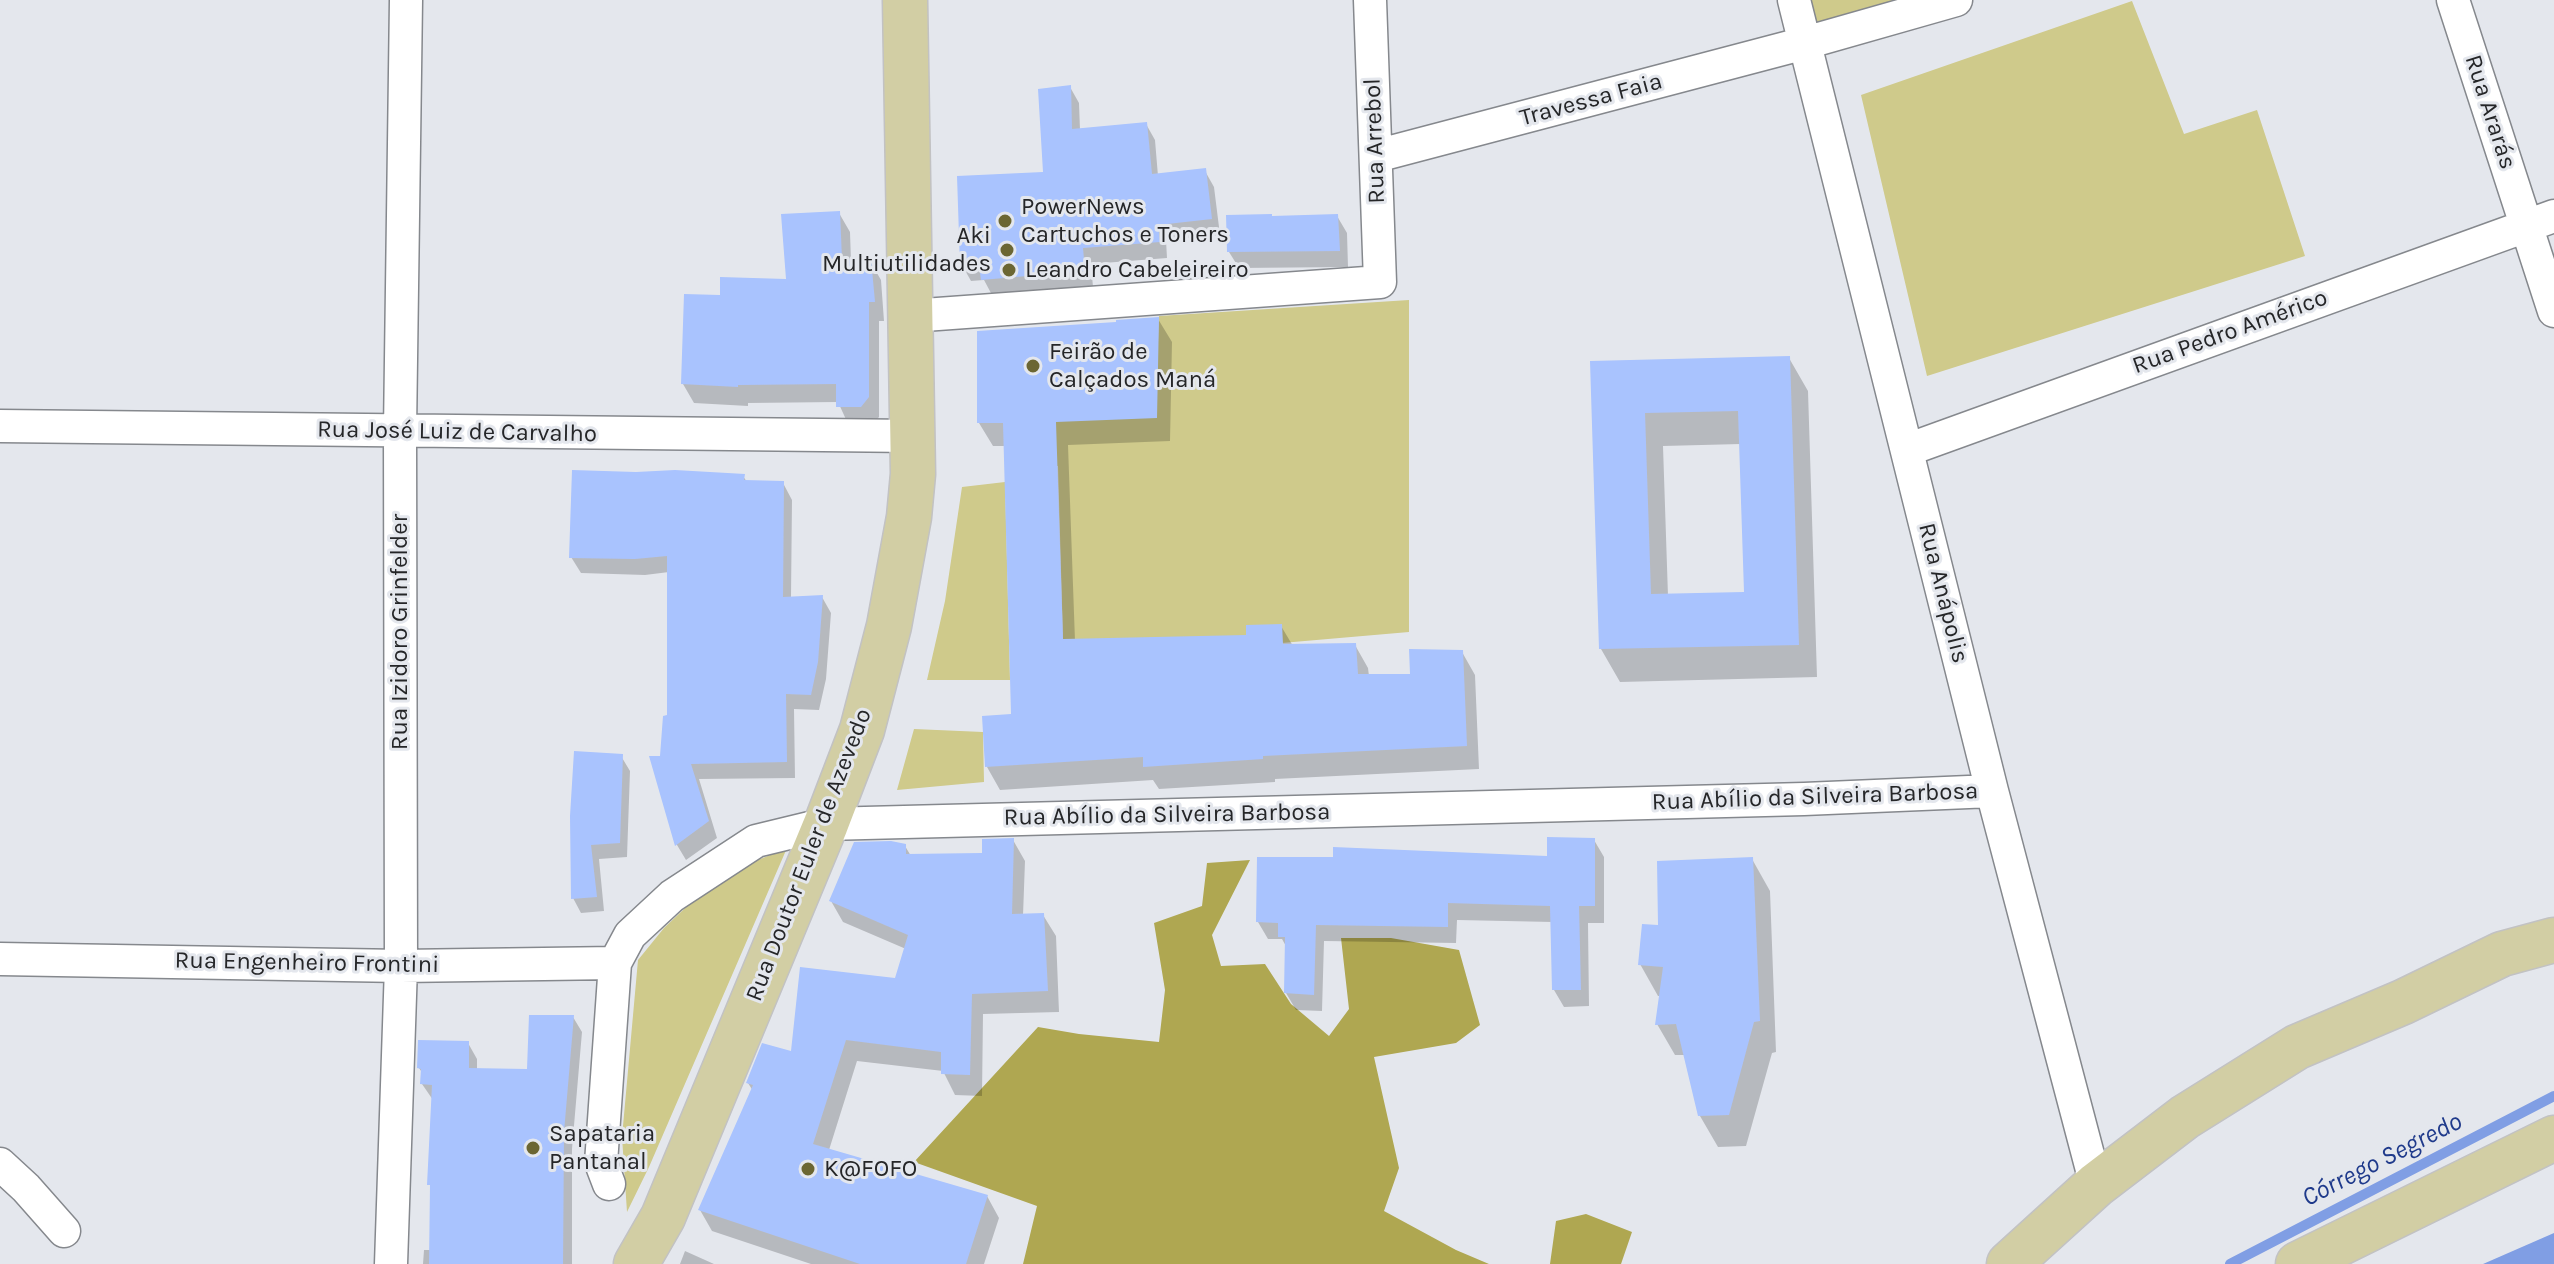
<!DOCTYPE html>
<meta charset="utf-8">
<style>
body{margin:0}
canvas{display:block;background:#e4e7ed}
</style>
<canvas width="2554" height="1264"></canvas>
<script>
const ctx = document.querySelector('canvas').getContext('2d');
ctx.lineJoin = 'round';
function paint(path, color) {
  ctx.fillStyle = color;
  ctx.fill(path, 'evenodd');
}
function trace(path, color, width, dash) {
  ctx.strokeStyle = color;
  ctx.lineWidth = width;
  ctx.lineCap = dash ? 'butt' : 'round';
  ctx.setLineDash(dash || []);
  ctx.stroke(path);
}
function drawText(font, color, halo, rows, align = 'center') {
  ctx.font = font + ' Karla,sans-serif';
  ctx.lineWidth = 6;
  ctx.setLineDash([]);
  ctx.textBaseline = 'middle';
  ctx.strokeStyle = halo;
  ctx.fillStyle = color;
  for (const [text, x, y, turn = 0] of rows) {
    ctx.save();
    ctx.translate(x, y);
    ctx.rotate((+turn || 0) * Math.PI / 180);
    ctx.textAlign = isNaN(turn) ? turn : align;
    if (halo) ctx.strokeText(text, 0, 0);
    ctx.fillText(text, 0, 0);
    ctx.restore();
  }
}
const green = new Path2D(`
 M1794,0h162l-151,43z
 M2132,1l52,133 73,-24 48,146 -378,120 -66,-281z
 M1409,300v332l-162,14 -184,-7 -5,-173 -43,1 1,-45 139,-5 4,-101z
 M1005,482l5,198h-83l18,-79 17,-114z
 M914,729l69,3 1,50 -87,8z
 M787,848l-138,319 -22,45 -5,-75 16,-177 26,-32 36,-34 58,-34z`);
const forest = new Path2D(`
 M1250,860l-38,75 9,31 44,-2 26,40 38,32 20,-27 -8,-71h50l68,12 21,75 -24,18 -82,14 25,111 -15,43 72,39 33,14h-466l14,-58 -123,-44 124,-135 41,7 80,8 6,-52 -11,-67 48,-17 5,-43z
 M1586,1214l46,18 -11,32h-71l6,-43z`);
const water = new Path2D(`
 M2554,1233v31h-71z`);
const shadow = new Path2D(`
 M1070,87l9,16 1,27 66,-6 9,16 3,36 47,-5 9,16 6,48 -54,5 1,18 -76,6 2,23 -101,8 -8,-15 -13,1 -9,-16 84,-91z
 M839,213l11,19 1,29h19l11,19 3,41h-5v96l-7,8 -23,1 -11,-24 -90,1v3l-54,-3 -11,-19 38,-87 67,-16z
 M1337,216l10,17 1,34 -109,1 -10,-16z
 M1158,319l14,23 -2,99 -102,4 7,196 173,-4 33,-11 12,20 62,-1 13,23 1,8h43l50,-24 13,23 4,94 -204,10v3l-116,7 -6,-9 -153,10 -13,-23 26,-51 -7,-270h-13l-14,-23z
 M1789,358l19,33 9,286 -197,5 -19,-33 -9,-286zM1741,444l5,150 -78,2 -5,-150z
 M743,476l4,6 36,1 9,17 -1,98 31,-1 9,16 -5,66 -7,31 -25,-1 1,69 -96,1 18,59 -31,22 -9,-15 -25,-87h10l7,-41v-145l-24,3 -64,-2 -10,-16z
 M621,756l9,15 -3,86 -28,2 5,52 -23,2 -8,-15z
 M1013,840l12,21 -2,55 20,-1 13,21 3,76 -76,2 -1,82 -27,-1 -12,-24 -86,-10 -28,89 158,46 12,22 -15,46h-173l-99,-33 -12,-21 53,-119 -5,-8 149,-103 9,-31 -63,-27 -12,-21 74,-55 6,10 73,-1z
 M1594,840l10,17v66h-16l1,83 -25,1 -10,-17 -1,-68 -96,-2 -1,23 -132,-2 -2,70 -26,-1 -10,-17 1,-45 -5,-9h-14l-10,-17 291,-64z
 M1752,859l18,32 6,161 -4,1 -26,93 -28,1 -18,-31 -15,-61h-10l-18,-31 4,-28h-3l-18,-32 20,-37z
 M573,1017l9,15 -10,117v115h-149l1,-14h7l1,-61 -2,-4 3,-85 -11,-16 1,-10 -4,-6 49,-25 9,16v11l52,1z
 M685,1251l29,13h-34z`);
const stream = new Path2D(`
 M2230,1264l324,-168`);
const building = new Path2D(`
 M1071,85l1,44 75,-7 5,52 54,-6 6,51 -54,6 2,17 -77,6 2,23 -104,9 -2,-15 -19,1 -3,-90 86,-4 -5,-83z
 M840,211l2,49 29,-1 4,43h-6v95l-8,10h-25v-23l-98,1v2l-57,-3 3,-90 36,1v-18l66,2 -5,-65z
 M1272,214v2l66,-2 2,37 -113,1 -1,-37z
 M1159,317l-2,101 -101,4 7,217 183,-4v-10l36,-1 1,20 73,-1 2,31h52l-1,-25 54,1 4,96 -204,10v3l-120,8v-10l-158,10 -3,-51 29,-2 -8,-291h-26v-92l139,-9v-2z
 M1790,356l9,289 -200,4 -9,-288zM1738,411l6,181 -93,2 -6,-181z
 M572,470l64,2 39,-2 70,4 -1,6 40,1 -1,116 40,-2 -5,67 -7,33 -25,-1 1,68 -96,2 18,57 -34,25 -26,-90h11l3,-40 4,-1v-159l-32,3 -66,-1z
 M574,751l49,3 -3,89 -29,2 6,52 -26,2 -1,-83z
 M1547,837l48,1v68h-16l2,84h-29l-2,-84 -102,-3v24l-132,-2 -2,70 -30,-2 1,-56h-7v-14l-22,-1 1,-65h76v-10l214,9z
 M1014,838l-2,76 32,-1 4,78 -76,3 -2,81 -29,-1v-22l-95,-12 -33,104 175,51 -22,69h-106l-162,-54 55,-125 -7,-2 16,-40 29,8 9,-84 95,11 13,-43 -79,-34 25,-59 37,-1 15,3v10l76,-1v-14z
 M1753,857l7,164 -6,1 -25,93 -31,1 -22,-92 -21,1 8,-58 -25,-2 4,-41 16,1 -1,-64z
 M529,1015h45l-10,117 -1,132h-134l1,-79h-3l5,-100 -12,-1 1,-15 -4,-1 1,-28 51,1v27l58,1z`);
const street = new Path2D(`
 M1794,0l198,791 104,394
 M2453,0l101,311
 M1376,156l429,-113 151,-43
 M910,316l470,-34 -10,-282
 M0,426l914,10
 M1907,450l647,-234
 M0,959l401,7 214,-3
 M0,1164l26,24 38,43
 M609,1184l-8,-21 14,-200 15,-28 42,-39 84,-55 70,-17 978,-25 188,-8
 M391,1264l10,-298 -1,-535 6,-431`);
const primary = new Path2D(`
 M636,1264l27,-47 163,-393 36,-94 27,-104 20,-109 4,-43 -8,-474
 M2009,1264l87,-79 89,-68 112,-70 106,-45 99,-48 52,-14
 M2298,1264l256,-126`);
const markers = [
 [1005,221,8,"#6b6633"],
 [1007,250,8,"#6b6633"],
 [1009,270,8,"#6b6633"],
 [1033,366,8,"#6b6633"],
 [533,1148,8,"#6b6633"],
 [808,1169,8,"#6b6633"]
];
const streetNames = [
 ["Travessa Faia",1591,100,-15],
 ["Rua Ararás",2490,112,72],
 ["Rua Arrebol",1375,141,-92],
 ["Rua Pedro Américo",2230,332,-20],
 ["Rua José Luiz de Carvalho",457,432,1],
 ["Rua Anápolis",1943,593,76],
 ["Rua Izidoro Grinfelder",400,632,-90],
 ["Rua Abílio da Silveira Barbosa",1815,797,-2],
 ["Rua Abílio da Silveira Barbosa",1167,815,-1],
 ["Rua Doutor Euler de Azevedo",809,855,-69],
 ["Rua Engenheiro Frontini",307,963,1]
];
const poiNames = [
 ["PowerNews",1021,207],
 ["Cartuchos e Toners",1021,235],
 ["Aki",991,236,"right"],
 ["Multiutilidades",991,264,"right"],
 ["Leandro Cabeleireiro",1025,270],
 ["Feirão de",1049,352],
 ["Calçados Maná",1049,380],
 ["Sapataria",549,1134],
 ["Pantanal",549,1162],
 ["K@FOFO",824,1169]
];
const waterNames = [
 ["Córrego Segredo",2382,1160,-27]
];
paint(green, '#cfca8b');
paint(forest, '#afa751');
paint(water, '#809ee4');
paint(shadow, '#0003');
trace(stream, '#809ee4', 10);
paint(building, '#a9c3fe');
trace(street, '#85888d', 35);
trace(primary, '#c2c2c3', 47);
trace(street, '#fff', 32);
trace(primary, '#d2cea4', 44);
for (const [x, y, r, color] of markers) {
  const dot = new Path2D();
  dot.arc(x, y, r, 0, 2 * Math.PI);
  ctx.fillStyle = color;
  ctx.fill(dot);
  trace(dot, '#e4e7ed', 3);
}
drawText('24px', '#252628', '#e4e7ed', streetNames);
drawText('24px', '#252628', '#e4e7ed', poiNames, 'left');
drawText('italic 26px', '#1f3a8b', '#e4e7ed', waterNames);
</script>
